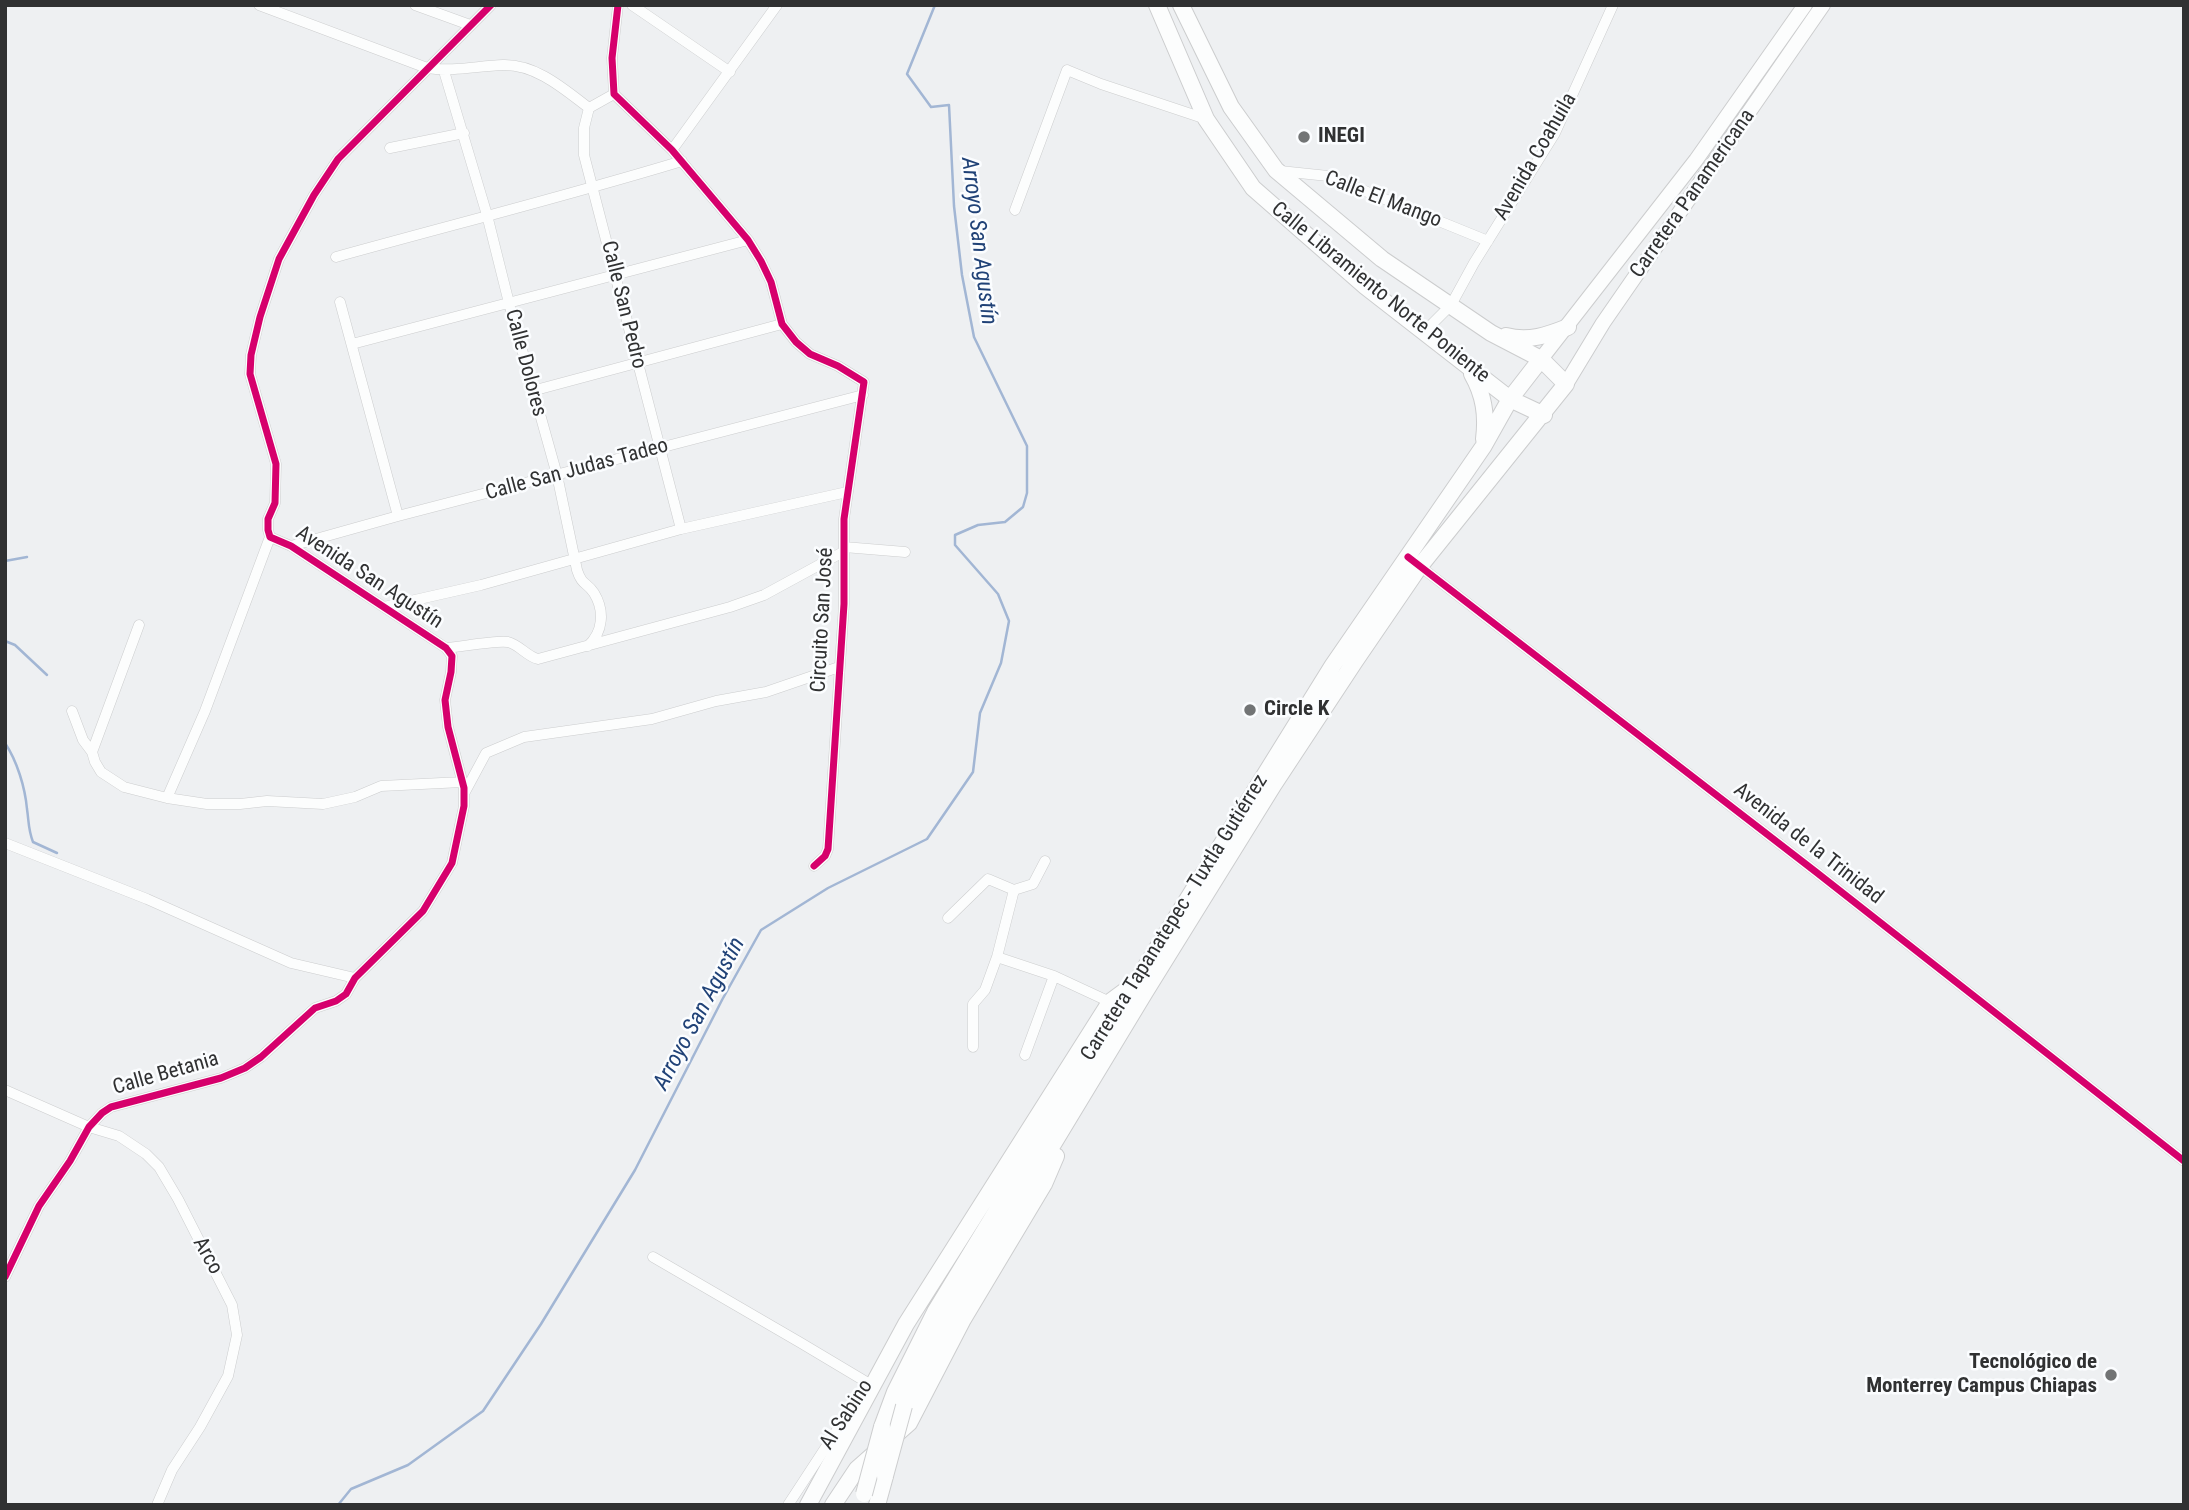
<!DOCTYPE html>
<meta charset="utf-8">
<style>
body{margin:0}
#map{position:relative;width:2189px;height:1510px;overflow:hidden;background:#eef0f2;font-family:"Roboto Condensed",sans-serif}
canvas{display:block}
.frame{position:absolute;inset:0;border:7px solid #303132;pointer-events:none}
</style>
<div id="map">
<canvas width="2189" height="1510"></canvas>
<div class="frame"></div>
</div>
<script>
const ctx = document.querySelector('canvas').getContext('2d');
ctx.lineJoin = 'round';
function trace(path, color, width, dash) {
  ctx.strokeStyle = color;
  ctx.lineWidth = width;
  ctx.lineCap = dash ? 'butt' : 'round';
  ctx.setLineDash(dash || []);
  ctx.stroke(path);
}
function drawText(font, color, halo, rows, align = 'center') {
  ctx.font = font + ' "Roboto Condensed",sans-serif';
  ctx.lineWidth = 5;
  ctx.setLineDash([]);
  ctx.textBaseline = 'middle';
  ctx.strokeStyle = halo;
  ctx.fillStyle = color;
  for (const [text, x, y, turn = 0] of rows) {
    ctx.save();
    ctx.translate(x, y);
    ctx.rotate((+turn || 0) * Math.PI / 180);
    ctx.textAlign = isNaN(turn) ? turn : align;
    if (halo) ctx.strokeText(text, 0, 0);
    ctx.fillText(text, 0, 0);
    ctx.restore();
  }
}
const stream = new Path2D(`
 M5,561l22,-4
 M5,641l10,4 32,30
 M5,743c12,18 20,44 22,66 2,13 1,20 6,33l24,11
 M338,1505l13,-16 57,-24 75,-54 58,-87 94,-154 87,-170 39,-70 67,-42 99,-49 46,-67 7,-59 21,-50 8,-42 -11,-27 -43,-49v-10l23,-10 27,-3 18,-15 4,-14v-47l-53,-109 -12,-62 -8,-69 -5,-101 -18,2 -24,-33 28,-69`);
const minor = new Path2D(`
 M259,5l168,63c26,4 50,-2 76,-3 33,-1 61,24 86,43
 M415,5l55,20
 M618,5l-6,53 2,36 58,56 76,90 13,21 10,21 11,42 14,18 14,12 28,12 26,16 -20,137v85l-16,245 -3,7 -11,10
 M632,5l98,67
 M444,71l43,144 22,88 48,172 20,95c5,16 10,12 17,23 11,18 9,39 -6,53
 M614,94l-25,14 -5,20v27l97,374
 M390,148l74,-15
 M672,150l105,-145
 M1280,171l48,5 160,65
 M1015,210l52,-140 34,14 105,35
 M336,257c115,-32 231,-61 346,-96
 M340,302l58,214
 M1420,329l11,-4 20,-20 23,-42 81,-130 58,-128
 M352,344l396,-104
 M532,391l250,-67
 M291,546l107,-30 465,-121
 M844,547l61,5
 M1417,564l399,308 368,289
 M384,607l97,-22 200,-56 166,-37
 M446,648c15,-1 49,-8 62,-6 12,3 18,14 30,17l192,-52 34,-12 79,-43
 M72,711l11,29 9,12 3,10 6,10 23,15 43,11 40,6h33l27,-3 56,3 32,-7 26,-11 81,-4
 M92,752l47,-127
 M465,792l21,-39 38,-16 128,-18 64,-18 50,-9 73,-25
 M167,798l38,-87 65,-174
 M5,843l142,56 144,64 64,15
 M948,918l40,-39 26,11
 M997,957l57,19 56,26
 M973,1047v-43l12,-14 12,-33 17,-67 19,-6 12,-23
 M1025,1055l29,-79
 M5,1090l84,37 30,9 27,18 13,13 19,32 54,106 5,30 -9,41 -28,51 -28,43 -15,35
 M653,1257l148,86 67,40
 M5,1277l34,-71 31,-45 19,-34 13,-14 9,-6 110,-29 24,-10 16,-11 54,-49 21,-7 10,-7 9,-16 68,-67 29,-48 12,-57v-18l-16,-61 -3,-27 6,-28 1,-16 -6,-8 -155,-102 -21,-9 -2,-7v-11l7,-16 1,-39 -26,-90 1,-19 9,-38 19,-58 35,-64 24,-36 153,-154
 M788,1505l70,-107`);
const primary = new Path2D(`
 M1541,359l155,-199 109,-155
 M1566,384l37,-61 220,-318`);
const trunk = new Path2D(`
 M1157,5l49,114 47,69 113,99 144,112 34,16
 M1506,336c23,6 42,-1 62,-9
 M1472,374c12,21 15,41 12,65
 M904,1406l45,-90 196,-324 129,-208 81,-123 65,-95 146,-182 -25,-25 -50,-26 -109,-74 -106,-89 -45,-63 -50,-102
 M882,1427l13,-35 40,-80 200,-328 198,-319 150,-218 27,-48 31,-40
 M808,1505l98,-181 204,-322 19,-14
 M833,1505l24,-36 52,-46 53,-102 82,-137 12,-28
 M877,1505l8,-29`);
const trunkBridge = new Path2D(`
 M885,1476l19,-70
 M864,1494l18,-67`);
const cycleway = new Path2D(`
 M618,5l-6,53 2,36 58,56 76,90 13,21 10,21 11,42 14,18 14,12 28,12 26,16 -20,137v85l-16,245 -3,7 -11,10
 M1408,557l408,315 368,289
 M5,1277l34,-71 31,-45 19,-34 13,-14 9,-6 110,-29 24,-10 16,-11 54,-49 21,-7 10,-7 9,-16 68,-67 29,-48 12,-57v-18l-16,-61 -3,-27 6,-28 1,-16 -6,-8 -155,-102 -21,-9 -2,-7v-11l7,-16 1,-39 -26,-90 1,-19 9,-38 19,-58 35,-64 24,-36 153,-154`);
const markers = [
 [1304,137,7,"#727475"],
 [1250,710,7,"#727475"],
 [2111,1375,7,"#727475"]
];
const poiNames = [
 ["INEGI",1318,137],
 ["Circle K",1264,710],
 ["Tecnológico de",2097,1363,"right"],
 ["Monterrey Campus Chiapas",2097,1387,"right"]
];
const streetNames = [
 ["Avenida Coahuila",1536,157,-60],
 ["Carretera Panamericana",1693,194,-55],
 ["Calle El Mango",1383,200,21],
 ["Calle Libramiento Norte Poniente",1380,293,39],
 ["Calle San Pedro",623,305,76],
 ["Calle Dolores",525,363,75],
 ["Calle San Judas Tadeo",577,470,-15],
 ["Avenida San Agustín",369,578,33],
 ["Circuito San José",823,620,-87],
 ["Avenida de la Trinidad",1808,844,38],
 ["Carretera Tapanatepec - Tuxtla Gutiérrez",1175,918,-58],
 ["Calle Betania",166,1074,-16],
 ["Arco",207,1256,61],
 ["Al Sabino",847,1415,-57]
];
const waterNames = [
 ["Arroyo San Agustín",978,241,83],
 ["Arroyo San Agustín",700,1014,-62]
];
trace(stream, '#a2b6d4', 2.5);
trace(minor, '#cccdce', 11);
trace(primary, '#cccdce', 16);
trace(trunk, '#cccdce', 18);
trace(minor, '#fcfdfd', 10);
trace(primary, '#fcfdfd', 14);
trace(trunk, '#fcfdfd', 16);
trace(trunkBridge, '#cccdce', 18, []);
trace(trunkBridge, '#fcfdfd', 16);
trace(cycleway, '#d6006c', 7);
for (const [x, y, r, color] of markers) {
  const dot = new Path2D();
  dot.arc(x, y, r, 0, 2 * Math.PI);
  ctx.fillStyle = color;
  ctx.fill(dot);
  trace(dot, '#fbfdff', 2.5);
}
drawText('bold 21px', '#303132', '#fbfdff', poiNames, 'left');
drawText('21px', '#303132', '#fbfdff', streetNames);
drawText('italic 23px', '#204277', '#fbfdff', waterNames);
</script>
